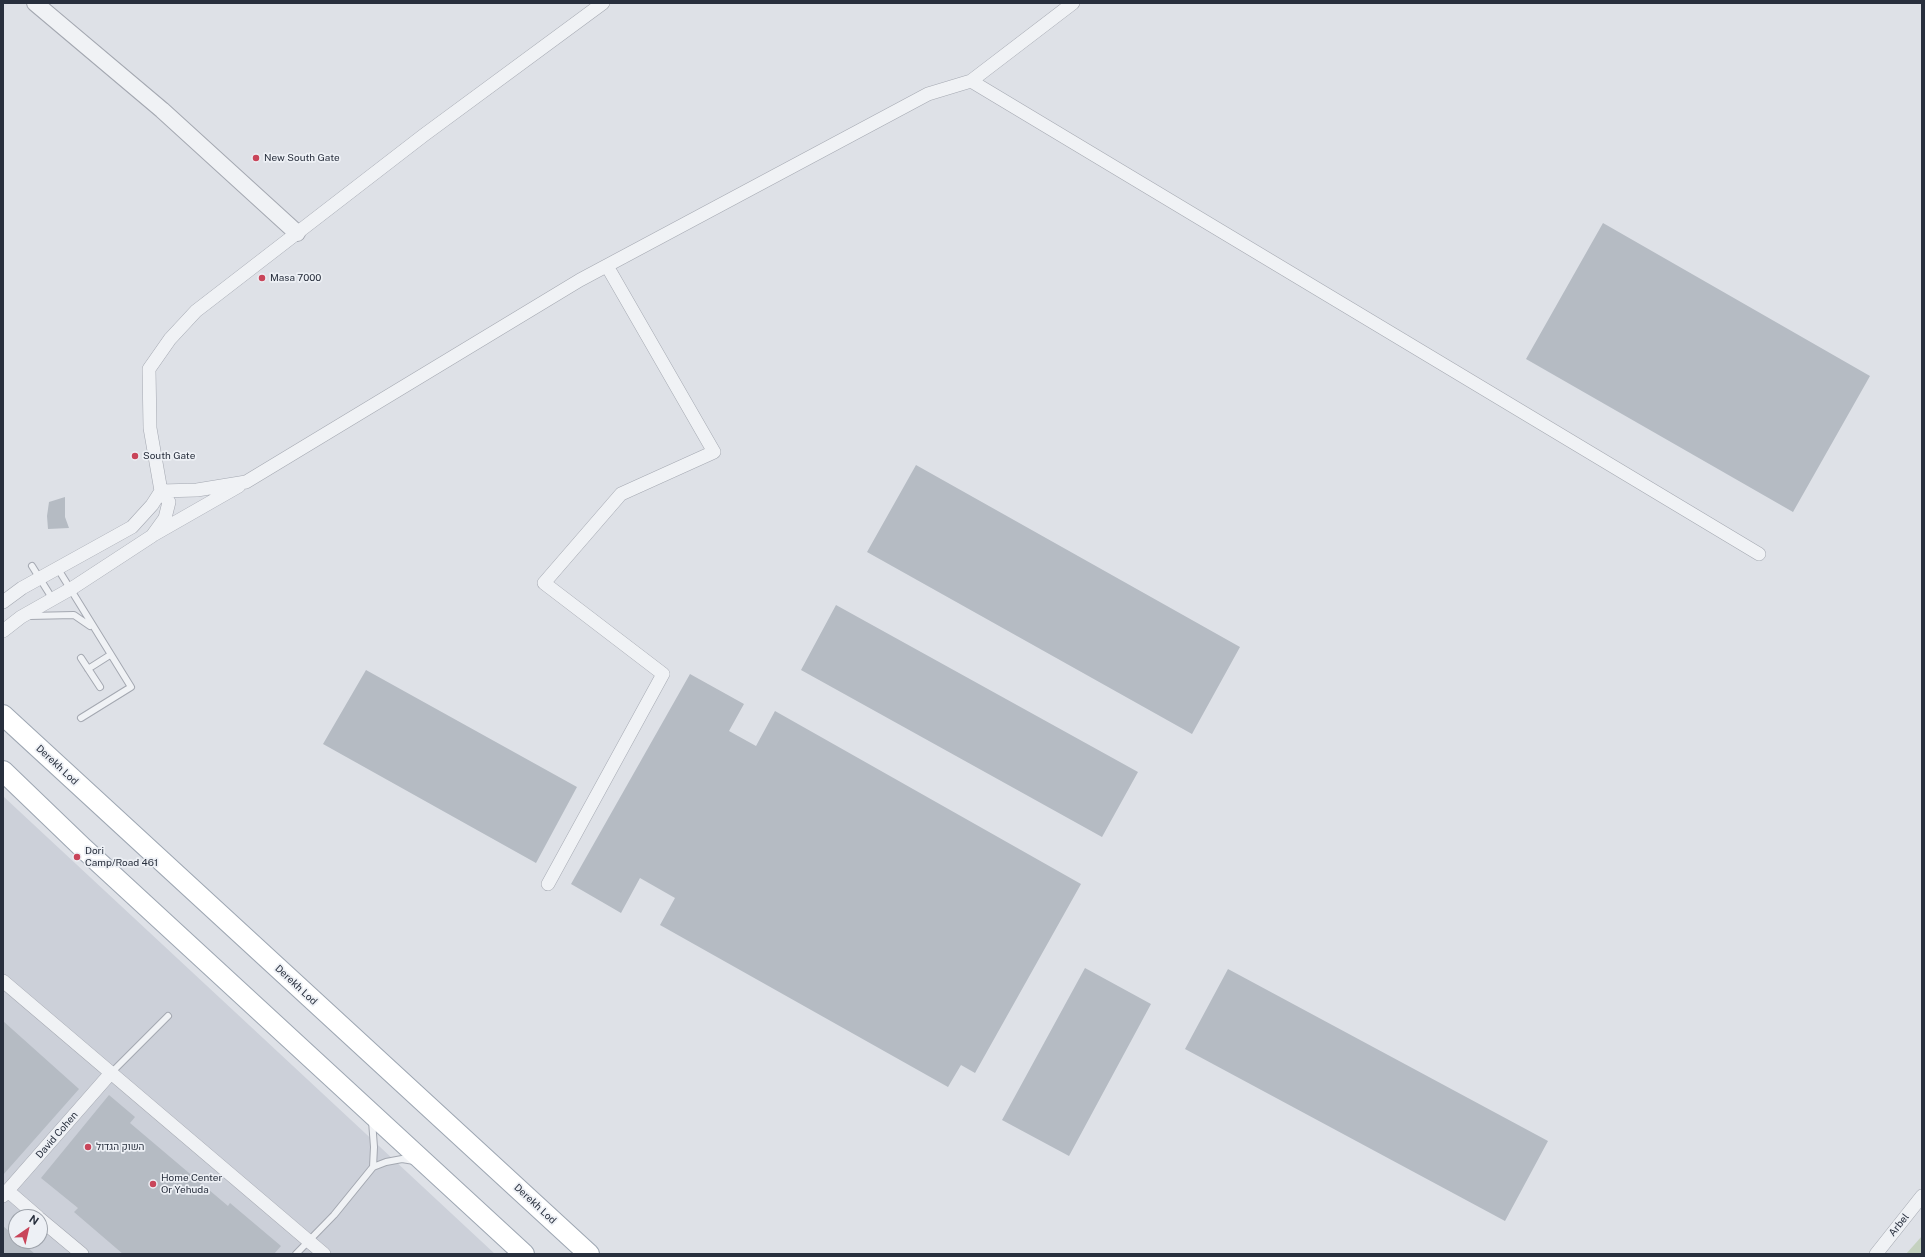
<!DOCTYPE html>
<meta charset="utf-8">
<style>
body{margin:0}
#map{position:relative;width:1925px;height:1257px;overflow:hidden;background:#dee1e7;font-family:"Public Sans",sans-serif}
canvas{display:block}
.frame{position:absolute;inset:0;border:4px solid #282f3d;pointer-events:none}
.north{position:absolute;left:8px;top:1209px;width:40px;height:40px;box-sizing:border-box;background:#edf0f5;border:1px solid #9ea3ab;border-radius:50%;rotate:34deg;font-size:11px;font-weight:700;line-height:16px;text-align:center;color:#282f3d}
.north::after{content:'';display:block;margin:auto;width:14px;height:18px;background:#c9455a;clip-path:polygon(50% 0,100% 100%,50% 72%,0 100%)}
</style>
<div id="map">
<canvas width="1925" height="1257"></canvas>
<div class="frame"></div>
<div class="north">N</div>
</div>
<script>
const ctx = document.querySelector('canvas').getContext('2d');
ctx.lineJoin = 'round';
function paint(path, color) {
  ctx.fillStyle = color;
  ctx.fill(path, 'evenodd');
}
function trace(path, color, width, dash) {
  ctx.strokeStyle = color;
  ctx.lineWidth = width;
  ctx.lineCap = dash ? 'butt' : 'round';
  ctx.setLineDash(dash || []);
  ctx.stroke(path);
}
function drawText(font, color, halo, rows, align = 'center') {
  ctx.font = font + ' "Public Sans",Heebo,sans-serif';
  ctx.lineWidth = 3.5;
  ctx.setLineDash([]);
  ctx.textBaseline = 'middle';
  ctx.strokeStyle = halo;
  ctx.fillStyle = color;
  for (const [text, x, y, turn = 0] of rows) {
    ctx.save();
    ctx.translate(x, y);
    ctx.rotate((+turn || 0) * Math.PI / 180);
    ctx.textAlign = isNaN(turn) ? turn : align;
    if (halo) ctx.strokeText(text, 0, 0);
    ctx.fillText(text, 0, 0);
    ctx.restore();
  }
}
const built = new Path2D(`
 M4,797l491,457h-492zM16,1217h24v24h-24z`);
const green = new Path2D(`
 M1922,1236v18h-16z`);
const building = new Path2D(`
 M1603,223l267,153 -77,136 -267,-153z
 M916,465l324,182 -48,87 -325,-182z
 M65,497v20l4,11 -21,1 -1,-13 2,-14z
 M836,605l302,167 -36,65 -301,-167z
 M366,670l211,117 -41,76 -213,-119z
 M690,674l54,30 -15,27 27,15 19,-35 306,173 -106,189 -14,-8 -13,22 -288,-162 15,-27 -35,-20 -19,35 -50,-29z
 M1085,968l66,36 -82,152 -67,-36z
 M1228,969l320,172 -43,80 -320,-172z
 M3,1021l76,68 -76,86z
 M109,1095l26,22 -5,6 98,83 2,-3 51,43 -7,8h-151l-49,-42 4,-4 -37,-30z
 M3,1226l13,11v4h4l15,13h-32z`);
const service = new Path2D(`
 M32,566l20,32
 M58,569l73,118 -50,31
 M29,616l45,-1 16,11
 M81,658l19,29
 M88,669l22,-14
 M111,1073l57,-57
 M372,1121l2,26 -1,20
 M296,1254l38,-39 39,-48 13,-5 16,-3 12,2`);
const minor = new Path2D(`
 M971,81l788,473
 M161,491l36,-1 49,-8 334,-202 348,-186 43,-13 102,-78
 M155,534l84,-48
 M3,602l19,-14 110,-61 20,-22 9,-14
 M3,631l18,-14 53,-30 78,-51 13,-18 4,-16 -8,-11 -11,-63 -1,-59 21,-30 26,-28 228,-176 179,-132
 M548,884l115,-210 -119,-91 77,-89 93,-42 -107,-186
 M3,981l321,273
 M8,1191l30,26
 M3,1196l107,-122
 M40,1219l42,35
 M1876,1254l46,-58`);
const tertiary = new Path2D(`
 M35,3l127,107 135,123`);
const primary = new Path2D(`
 M3,715l586,539
 M3,771l79,76 442,407`);
const markers = [
 [256,158,4,"#c9455a"],
 [262,278,4,"#c9455a"],
 [135,456,4,"#c9455a"],
 [77,857,4,"#c9455a"],
 [88,1147,4,"#c9455a"],
 [153,1184,4,"#c9455a"]
];
const poiNames = [
 ["New South Gate",264,158],
 ["Masa 7000",270,278],
 ["South Gate",143,456],
 ["Dori",85,851],
 ["Camp/Road 461",85,863],
 ["השוק הגדול",96,1147],
 ["Home Center",161,1178],
 ["Or Yehuda",161,1190]
];
const streetNames = [
 ["Derekh Lod",57,765,43],
 ["Derekh Lod",296,985,43],
 ["David Cohen",57,1135,-49],
 ["Derekh Lod",535,1204,43],
 ["Arbel",1899,1225,-52]
];
paint(built, '#ccd0d9');
paint(green, '#c4d1bf');
paint(building, '#b5bbc3');
trace(service, '#a4a8b1', 8);
trace(minor, '#a4a8b1', 14);
trace(tertiary, '#a4a8b1', 18);
trace(primary, '#9da6b2', 22);
trace(service, '#f0f2f5', 6);
trace(minor, '#f0f2f5', 13);
trace(tertiary, '#f0f2f5', 16);
trace(primary, '#fff', 20);
for (const [x, y, r, color] of markers) {
  const dot = new Path2D();
  dot.arc(x, y, r, 0, 2 * Math.PI);
  ctx.fillStyle = color;
  ctx.fill(dot);
  trace(dot, '#edf0f5', 1.5);
}
drawText('10px', '#282f3d', '#edf0f5', poiNames, 'left');
drawText('10px', '#282f3d', '#edf0f5', streetNames);
</script>
